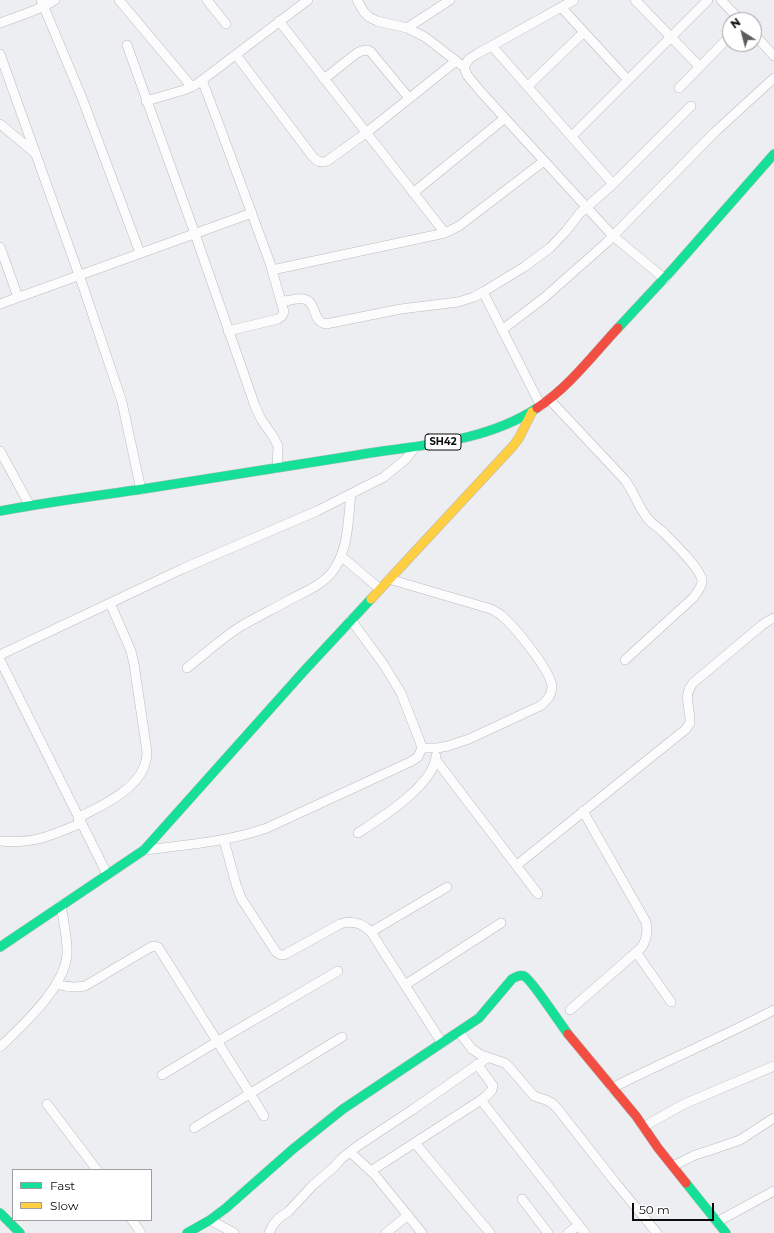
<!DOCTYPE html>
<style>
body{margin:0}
#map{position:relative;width:774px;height:1233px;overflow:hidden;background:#edeef1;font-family:Montserrat,sans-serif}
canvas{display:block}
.legend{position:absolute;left:12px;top:1169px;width:140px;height:52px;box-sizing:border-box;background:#fff;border:1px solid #9e9e9f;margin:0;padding:5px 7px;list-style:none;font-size:12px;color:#0d0d0e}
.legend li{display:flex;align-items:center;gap:8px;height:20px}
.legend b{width:20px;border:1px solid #9e9e9f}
.north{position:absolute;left:722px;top:12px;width:40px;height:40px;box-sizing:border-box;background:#fff;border:1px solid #9e9e9f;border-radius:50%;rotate:324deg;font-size:11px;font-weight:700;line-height:16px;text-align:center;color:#0d0d0e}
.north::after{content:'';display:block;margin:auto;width:14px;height:18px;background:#5b5c5d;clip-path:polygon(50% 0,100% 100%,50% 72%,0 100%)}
.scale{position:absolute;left:632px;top:1203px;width:82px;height:18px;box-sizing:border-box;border:2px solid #0d0d0e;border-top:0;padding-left:5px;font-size:12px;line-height:14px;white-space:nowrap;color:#0d0d0e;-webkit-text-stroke:3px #fff;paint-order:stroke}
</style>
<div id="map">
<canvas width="774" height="1233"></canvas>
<ul class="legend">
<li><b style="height:5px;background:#16e098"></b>Fast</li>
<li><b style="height:5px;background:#ffcf43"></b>Slow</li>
</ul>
<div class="north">N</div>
<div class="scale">50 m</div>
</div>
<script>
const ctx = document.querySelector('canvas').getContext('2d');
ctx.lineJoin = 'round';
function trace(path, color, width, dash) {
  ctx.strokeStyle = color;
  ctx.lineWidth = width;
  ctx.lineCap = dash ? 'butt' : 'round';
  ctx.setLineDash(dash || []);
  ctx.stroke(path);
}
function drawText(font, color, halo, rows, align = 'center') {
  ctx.font = font + ' Montserrat,sans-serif';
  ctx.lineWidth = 3;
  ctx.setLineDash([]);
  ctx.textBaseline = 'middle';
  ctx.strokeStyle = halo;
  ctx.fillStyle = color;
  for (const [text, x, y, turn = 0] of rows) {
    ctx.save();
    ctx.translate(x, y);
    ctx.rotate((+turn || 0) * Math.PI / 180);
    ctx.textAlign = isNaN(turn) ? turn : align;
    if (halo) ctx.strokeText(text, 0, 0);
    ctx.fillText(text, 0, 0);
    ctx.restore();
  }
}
const street = new Path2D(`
 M41,0l41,98 58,155
 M119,0l73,87
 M207,0l19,24
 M357,0l7,12 5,5 8,4 30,7 18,9 39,30 3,8 14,17 132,144 52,43
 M635,0l65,67
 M721,0l19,20
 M561,7l67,73
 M279,21l166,212
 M0,23c18,-7 38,-12 55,-23
 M407,28l43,-28
 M754,34l20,22
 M127,45l68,189 60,172 6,13 13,19 4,8 -1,22
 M492,46l121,138
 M0,54l84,235 38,113 19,88
 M236,55l77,102c5,5 8,6 14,4l39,-28 90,-72
 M464,67l5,-8 8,-5 97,-54
 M324,79l33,-26 4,-2 7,-1 3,2 38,46
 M202,80l16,42 52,141 14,49 -2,4 -4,3 -50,12
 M528,86l56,-54
 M679,88l51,-52
 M146,101l38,-11 13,-6 111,-84
 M0,124l36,30
 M572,136l136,-136
 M413,193l92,-75
 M0,247l18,50
 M272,270l173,-37 14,-7 85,-65
 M483,292l58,114
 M282,301c6,0 16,-3 22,-2 14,4 7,22 22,25l75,-15 57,-7 16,-5 9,-5 41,-25 26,-19 16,-17 14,-18 33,-29 78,-78
 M0,304l252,-91
 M502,330l43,-33 61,-54 109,-111 59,-54
 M549,399l76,81c9,12 13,27 23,39 4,5 10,8 14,12 9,9 40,39 40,50 0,6 -5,11 -8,16l-69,63
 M0,451l29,53
 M341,556l39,33
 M389,579l102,30c4,2 8,4 11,7 12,10 51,57 50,72 -1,8 -5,13 -12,18l-71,33 -21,7 -11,2h-15
 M0,655l182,-86 135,-58 67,-34 22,-18 9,-12
 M0,660l107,214
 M187,668c19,-15 36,-31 56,-43 16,-9 32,-17 48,-26 16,-8 35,-16 44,-31 14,-22 13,-50 16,-74
 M436,760l102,134
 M78,818c22,-12 56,-26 66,-51 2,-5 3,-10 3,-15l-13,-88 -3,-13 -21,-48
 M358,833c23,-15 76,-48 78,-77
 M224,840l12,44 5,14 35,54c4,3 6,4 10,2l54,-30c12,-4 22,-1 31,8l71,111
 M0,841c34,3 50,-5 81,-18
 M144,850c42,-5 83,-8 123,-22l143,-66 8,-5 4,-9 -3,-9 -18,-46 -17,-28 -33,-45
 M517,865l169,-136 4,-6c1,-15 -8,-26 3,-40l69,-58 6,-4 6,-3
 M371,932l76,-45
 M636,952l35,50
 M56,984c10,3 18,4 29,2l64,-38 5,-2 4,1 106,169
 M405,985l96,-62
 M570,1010l71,-62c6,-8 7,-16 5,-26l-63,-111
 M459,1032l13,17 9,6 24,8 5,5 24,28 12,4 6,3 5,5 58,74 42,51
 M0,1047c23,-22 65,-60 67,-93 1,-14 -4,-35 -6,-49
 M162,1075l56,-34 120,-70
 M612,1088c53,-27 109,-50 162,-78
 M481,1100l104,133
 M47,1104l50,66
 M643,1127l41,-23 90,-38
 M194,1128l148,-91
 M415,1143l75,90
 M350,1152l25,23 47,58
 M673,1166l22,-11 13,-4 32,-11 34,-22
 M371,1171l110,-71c5,-4 11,-7 12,-14l-16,-22
 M522,1199l26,34
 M132,1220l9,13
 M210,1220l24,13
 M717,1222l57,-31
 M269,1233l4,-8 6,-7 10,-7 24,-26 21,-18 8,-9 17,-13 53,-35 75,-52
 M386,1233l22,-18
 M568,1233l11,-8`);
const fast = new Path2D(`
 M618,328l54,-58 102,-116
 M0,511c47,-9 95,-15 143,-22 72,-11 143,-23 215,-34 60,-10 126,-12 179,-47
 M0,947l144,-97 160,-179 67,-72
 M686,1183l40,50
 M0,1213l20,20
 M187,1233l23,-13 16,-12 67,-59 50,-40 136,-91 33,-39c4,-2 7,-5 12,-3 7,3 37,49 44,58`);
const slow = new Path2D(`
 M371,599l142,-153 6,-8 13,-26`);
const jam = new Path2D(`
 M537,408c32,-21 55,-52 81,-80
 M568,1034l68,82 22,32 28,35`);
const shields = [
 [443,442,36]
];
const shieldNames = [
 ["SH42",443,442]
];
trace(street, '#babbbd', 10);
trace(fast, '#babbbd', 10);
trace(slow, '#babbbd', 10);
trace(jam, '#babbbd', 10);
trace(street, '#fcfcfd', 9);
trace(fast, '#16e098', 9);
trace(slow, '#ffcf43', 9);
trace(jam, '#f24e42', 9);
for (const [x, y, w] of shields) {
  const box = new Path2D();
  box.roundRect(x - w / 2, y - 8, w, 16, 3);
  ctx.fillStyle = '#fff';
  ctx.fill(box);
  trace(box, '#0d0d0e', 1);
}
drawText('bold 10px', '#0d0d0e', null, shieldNames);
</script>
